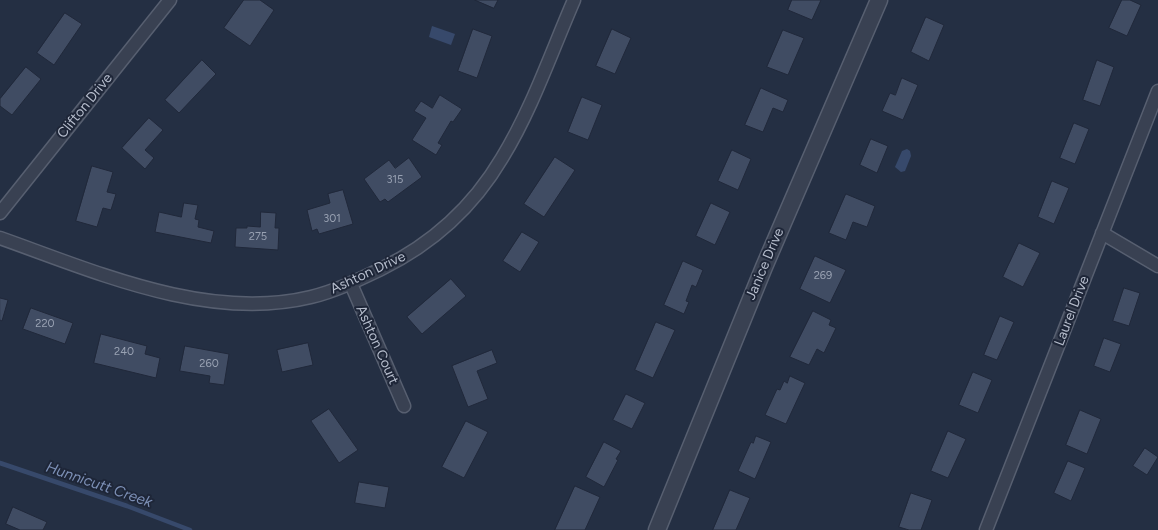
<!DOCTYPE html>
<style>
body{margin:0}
canvas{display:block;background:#242f43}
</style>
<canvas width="1158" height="530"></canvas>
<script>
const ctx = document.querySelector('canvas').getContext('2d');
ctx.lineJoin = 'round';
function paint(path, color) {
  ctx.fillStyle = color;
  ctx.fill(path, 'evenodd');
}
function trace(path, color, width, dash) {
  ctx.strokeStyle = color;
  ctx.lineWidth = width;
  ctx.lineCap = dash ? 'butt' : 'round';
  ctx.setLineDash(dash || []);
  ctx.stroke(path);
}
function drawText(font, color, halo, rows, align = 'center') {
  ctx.font = font + ' Figtree,sans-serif';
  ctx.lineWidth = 4;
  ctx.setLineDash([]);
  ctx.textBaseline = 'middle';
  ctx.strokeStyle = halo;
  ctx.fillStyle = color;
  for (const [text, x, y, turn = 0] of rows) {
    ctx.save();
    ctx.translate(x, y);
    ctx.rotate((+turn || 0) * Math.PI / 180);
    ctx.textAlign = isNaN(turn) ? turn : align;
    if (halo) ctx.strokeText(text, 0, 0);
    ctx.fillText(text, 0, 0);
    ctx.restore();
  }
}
const water = new Path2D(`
 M432,26l23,8 -4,11 -22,-8z
 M907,149l3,2 1,5 -6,15 -4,1 -6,-5 7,-16z`);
const stream = new Path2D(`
 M0,463l127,43 63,24`);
const building = new Path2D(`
 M244,0h16l14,10 -24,36 -26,-18z
 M475,0h23l-4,8z
 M792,0h29l-9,20 -24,-10z
 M1122,0h8l11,5 -14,31 -18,-8z
 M65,13l17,11 -28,41 -17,-12z
 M926,17l18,8 -15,36 -18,-9z
 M473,29l19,7 -15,42 -19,-7z
 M612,29l19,9 -16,36 -19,-8z
 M783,30l21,8 -16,37 -21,-8z
 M202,60l14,14 -37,39 -14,-13z
 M1097,60l17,7 -14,39 -17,-6z
 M26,67l15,12 -29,36 -12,-9v-7z
 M902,78l16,7 -15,35 -21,-9 8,-18 5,2z
 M761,88l27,12 -5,12 -10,-4 -10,24 -18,-7z
 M440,95l22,14 -9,13 -2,-1 -13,22 4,2 -6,10 -24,-15 14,-22 -12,-7 7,-10 11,7z
 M582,97l20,8 -14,35 -20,-8z
 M149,118l14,12 -18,20 9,8 -9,11 -23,-21z
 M1074,123l15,6 -14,35 -15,-6z
 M871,139l17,7 -11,27 -17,-8z
 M732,150l19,9 -13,31 -20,-9z
 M555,157l20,13 -31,47 -20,-13z
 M409,158l13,19 -34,25 -3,-3 -5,3 -16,-23 25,-19 6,8z
 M92,166l21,6 -6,20 9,2 -5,16 -8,-2 -6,19 -21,-6z
 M1052,181l17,7 -15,36 -16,-7z
 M343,190l10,34 -34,10 -2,-5 -5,2 -5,-21 23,-7 -2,-9z
 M846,194l29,12 -8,21 -14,-5 -7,18 -17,-7z
 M184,203l14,2 -3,14 4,1 -1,7 16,4 -3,12 -56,-11 4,-20 22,5z
 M711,203l19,9 -15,33 -19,-9z
 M261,212l15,1 -1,15h4l-1,22 -43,-3 1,-19h11v-2l13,1z
 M522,232l17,10 -19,30 -17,-11z
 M1019,243l21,10 -17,34 -20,-10z
 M815,256l31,14 -16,33 -30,-14z
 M683,261l20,9 -7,17 -4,-2 -6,16 3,1 -5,12 -20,-9z
 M451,279l15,17 -44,38 -15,-17z
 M1124,288l16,5 -11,33 -16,-5z
 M0,298l8,2 -6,21 -2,-1z
 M31,308l42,15 -8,21 -42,-15z
 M813,311l18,9 -2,5 7,3 -12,25 -7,-4 -8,16 -19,-8z
 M1000,316l14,6 -17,38 -13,-5z
 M656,322l19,8 -22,48 -18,-8z
 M101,334l46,12 -2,8 15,4 -4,20 -62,-15z
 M1104,338l17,6 -11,28 -16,-6z
 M308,343l5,22 -31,7 -5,-22z
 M185,346l44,8 -5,31 -15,-2 1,-7 -30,-5z
 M492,350l5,13 -20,8 11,28 -20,8 -16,-41z
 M973,372l19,8 -14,33 -19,-8z
 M790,376l15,7 -19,41 -21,-9 12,-26 3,1 4,-9 3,2z
 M626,394l19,9 -13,26 -19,-9z
 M329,409l29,41 -19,13 -28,-42z
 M1080,410l21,9 -14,35 -21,-9z
 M466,421l22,11 -24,46 -22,-11z
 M948,431l18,8 -18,39 -17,-7z
 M756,436l15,6 -16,37 -17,-8 13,-29 2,1z
 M604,442l17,9 -5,8 2,1 -14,27 -18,-10z
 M1145,448l13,9 -11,18 -14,-9z
 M1068,461l17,7 -14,33 -17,-8z
 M359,482l30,5 -4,21 -30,-5z
 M575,486l25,11 -15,33h-30z
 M730,490l20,8 -14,32h-23z
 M911,493l21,7 -11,30h-12l-10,-3z
 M13,507l34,15 -4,8h-23l-14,-6z`);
const minor = new Path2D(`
 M0,213l170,-213
 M1102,233l56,33
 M0,238c96,34 208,84 311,59 25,-6 47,-17 70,-28 51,-25 92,-62 121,-111 30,-49 49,-105 72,-158
 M351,284l53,122
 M986,530l172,-439`);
const tertiary = new Path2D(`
 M657,530l107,-263 115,-267`);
const numberNames = [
 ["315",395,180],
 ["301",332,219],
 ["275",258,237],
 ["269",823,276],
 ["220",45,324],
 ["240",124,352],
 ["260",209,364]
];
const streetNames = [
 ["Clifton Drive",85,106,-51],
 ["Janice Drive",765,264,-67],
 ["Ashton Drive",368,273,-25],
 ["Laurel Drive",1072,311,-69],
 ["Ashton Court",377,345,66]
];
const waterNames = [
 ["Hunnicutt Creek",99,485,19]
];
paint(water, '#37496b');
trace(stream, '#37496b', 4.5);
paint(building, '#404c63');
trace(building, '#20283a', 1);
trace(minor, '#575f70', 15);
trace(tertiary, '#575f70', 19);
trace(minor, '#394152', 12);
trace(tertiary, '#394152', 16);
drawText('11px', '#98a1b2', null, numberNames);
drawText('14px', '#b6bdcc', '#1e2638', streetNames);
drawText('italic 15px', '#7c8fb5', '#1e2638', waterNames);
</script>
